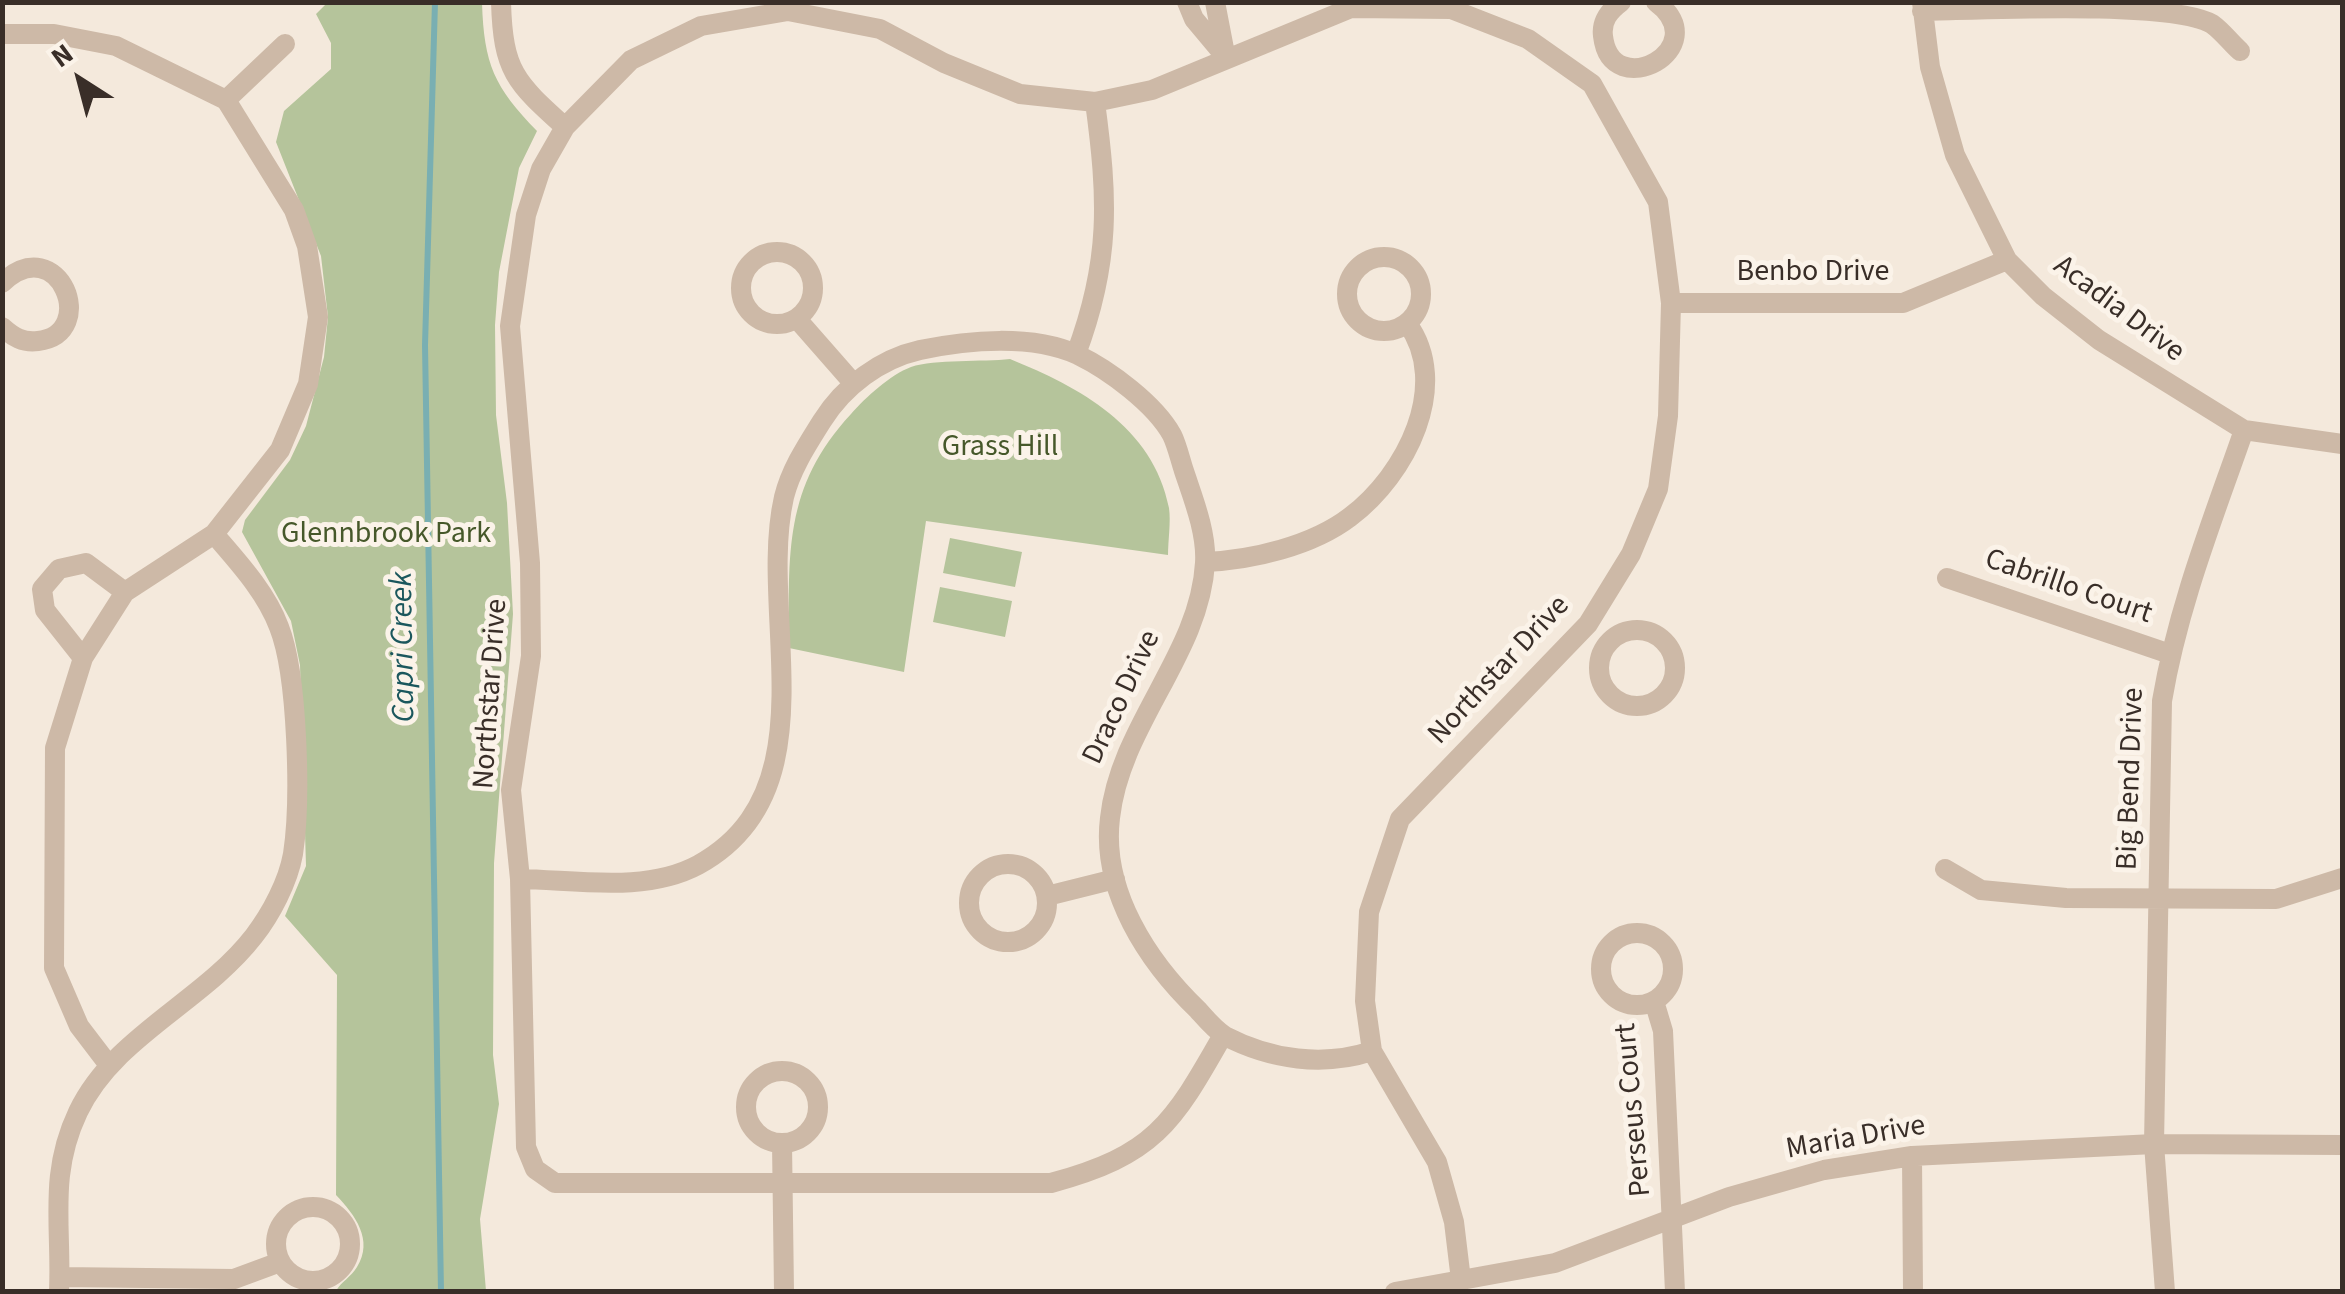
<!DOCTYPE html>
<style>
body{margin:0}
#map{position:relative;width:2345px;height:1294px;overflow:hidden;background:#f4e9dc;font-family:"Source Sans 3",sans-serif}
canvas{display:block}
.frame{position:absolute;inset:0;border:5px solid #392e28;pointer-events:none}
.north{position:absolute;left:30px;top:30px;width:100px;height:100px;-webkit-text-stroke:8px #fbf3e9;paint-order:stroke;rotate:324deg;font-size:28px;font-weight:700;line-height:40px;text-align:center;color:#392e28}
.north::after{content:'';display:block;margin:auto;width:35px;height:45px;background:#392e28;clip-path:polygon(50% 0,100% 100%,50% 72%,0 100%)}
</style>
<div id="map">
<canvas width="2345" height="1294"></canvas>
<div class="frame"></div>
<div class="north">N</div>
</div>
<script>
const ctx = document.querySelector('canvas').getContext('2d');
ctx.lineJoin = 'round';
function paint(path, color) {
  ctx.fillStyle = color;
  ctx.fill(path, 'evenodd');
}
function trace(path, color, width, dash) {
  ctx.strokeStyle = color;
  ctx.lineWidth = width;
  ctx.lineCap = dash ? 'butt' : 'round';
  ctx.setLineDash(dash || []);
  ctx.stroke(path);
}
function drawText(font, color, halo, rows, align = 'center') {
  ctx.font = font + ' "Source Sans 3",sans-serif';
  ctx.lineWidth = 10;
  ctx.setLineDash([]);
  ctx.textBaseline = 'middle';
  ctx.strokeStyle = halo;
  ctx.fillStyle = color;
  for (const [text, x, y, turn = 0] of rows) {
    ctx.save();
    ctx.translate(x, y);
    ctx.rotate((+turn || 0) * Math.PI / 180);
    ctx.textAlign = isNaN(turn) ? turn : align;
    if (halo) ctx.strokeText(text, 0, 0);
    ctx.fillText(text, 0, 0);
    ctx.restore();
  }
}
const green = new Path2D(`
 M327,3h155c2,61 12,84 55,128l-18,37 -20,104 -4,53 1,90 11,88 6,111 -19,249 -1,192 6,49 -19,115 6,72h-150c5,-9 15,-14 21,-24 17,-27 -2,-52 -21,-72l1,-220 -52,-59 21,-50 -6,-201 -9,-44 -49,-89 3,-12 45,-60 16,-34 18,-69 4,-40 -7,-61 -45,-114 8,-31 47,-42v-26l-15,-29z
 M1010,359c69,28 143,67 159,149 2,14 -1,32 -1,47l-242,-34 -22,151 -115,-24c0,-94 -6,-161 62,-234 15,-17 39,-39 60,-47 24,-8 72,-5 99,-8z
 M950,538l72,14 -7,35 -72,-14z
 M940,587l72,14 -7,36 -72,-15z`);
const stream = new Path2D(`
 M435,2l-10,343 16,947`);
const minor = new Path2D(`
 M501,2c2,69 14,80 64,125
 M1187,2l7,17 31,37
 M1215,2l10,52
 M1621,2c-12,9 -20,19 -18,34 8,69 114,12 53,-34
 M1922,2l8,65 25,88 52,105 36,36 56,44 145,90 98,14
 M1922,11c59,-1 247,-11 290,13 10,7 19,19 28,27
 M2,34h52l62,12 110,54 68,110 13,36 11,71 -10,67 -28,66 -66,84 -89,58 -42,66 -28,90 -1,220 25,58 29,38
 M226,100l59,-56
 M741 288a36 36 0 1 1 72 0a36 36 0 1 1-72 0Z
 M1347 294a37 37 0 1 1 74 0a37 37 0 1 1-74 0Z
 M2,283c57,-54 98,51 36,58 -15,2 -25,-4 -36,-14
 M1671,303h232l104,-43
 M797,319l57,65
 M1076,354c35,-93 32,-156 19,-252
 M1205,562c47,-2 107,-16 145,-45 56,-42 102,-132 57,-194
 M1947,578l223,76
 M1599 668a38 38 0 1 1 76 0a38 38 0 1 1-76 0Z
 M83,658l-38,-48 -3,-21 17,-20 27,-6 39,29
 M969 903a39 39 0 1 1 78 0a39 39 0 1 1-78 0Z
 M1945,869l36,21 85,8 210,1 66,-21
 M520,879c57,1 126,14 178,-14 135,-74 59,-250 86,-368 7,-28 23,-52 38,-76 22,-35 58,-62 98,-71 48,-10 112,-16 158,5 31,15 77,49 94,80 5,10 8,24 12,36 9,27 23,62 21,92 -5,91 -85,162 -95,255 -9,73 38,144 88,192 8,9 17,20 27,26 46,24 99,31 147,15
 M1047,896l68,-17
 M1601 969a36 36 0 1 1 72 0a36 36 0 1 1-72 0Z
 M1654,1001l9,30 12,261
 M1223,1035c-51,90 -69,120 -172,148h-496l-20,-14 -9,-22 -6,-268 -9,-89 20,-134 -1,-93 -20,-237 16,-111 15,-46 24,-42 66,-67 70,-34 87,-15 92,18 64,34 76,31 75,8 57,-12 199,-82 100,1 77,30 64,45 66,118 13,101 -3,113 -10,73 -27,65 -43,70 -188,195 -31,93 -4,89 7,50 65,111 17,60 7,58
 M746 1107a36 36 0 1 1 72 0a36 36 0 1 1-72 0Z
 M782,1143l2,149
 M1912,1156l1,136
 M276 1244a37 37 0 1 1 74 0a37 37 0 1 1-74 0Z
 M60,1277l174,2 46,-17
 M59,1292c3,-66 -11,-117 19,-180 36,-76 125,-110 176,-176 17,-22 34,-54 39,-82 8,-52 5,-179 -14,-227 -13,-35 -41,-65 -65,-93
 M1395,1292l160,-29 174,-66 95,-27 88,-14 242,-12 188,1
 M2165,1292l-11,-148 8,-443c16,-95 51,-182 82,-271`);
const streetNames = [
 ["Benbo Drive",1813,273],
 ["Acadia Drive",2118,310,37],
 ["Cabrillo Court",2068,588,19],
 ["Northstar Drive",1500,671,-47],
 ["Northstar Drive",492,694,-86],
 ["Draco Drive",1123,698,-65],
 ["Big Bend Drive",2132,779,-88],
 ["Perseus Court",1635,1110,-95],
 ["Maria Drive",1856,1139,-10]
];
const parkNames = [
 ["Grass Hill",1000,448],
 ["Glennbrook Park",386,535]
];
const waterNames = [
 ["Capri Creek",405,647,-91]
];
paint(green, '#b5c49b');
trace(stream, '#79afb2', 6);
trace(minor, '#cdb9a7', 20);
drawText('30px', '#392e28', '#fbf3e9', streetNames);
drawText('30px', '#46582a', '#fbf3e9', parkNames);
drawText('italic 32px', '#1b575d', '#fbf3e9', waterNames);
</script>
